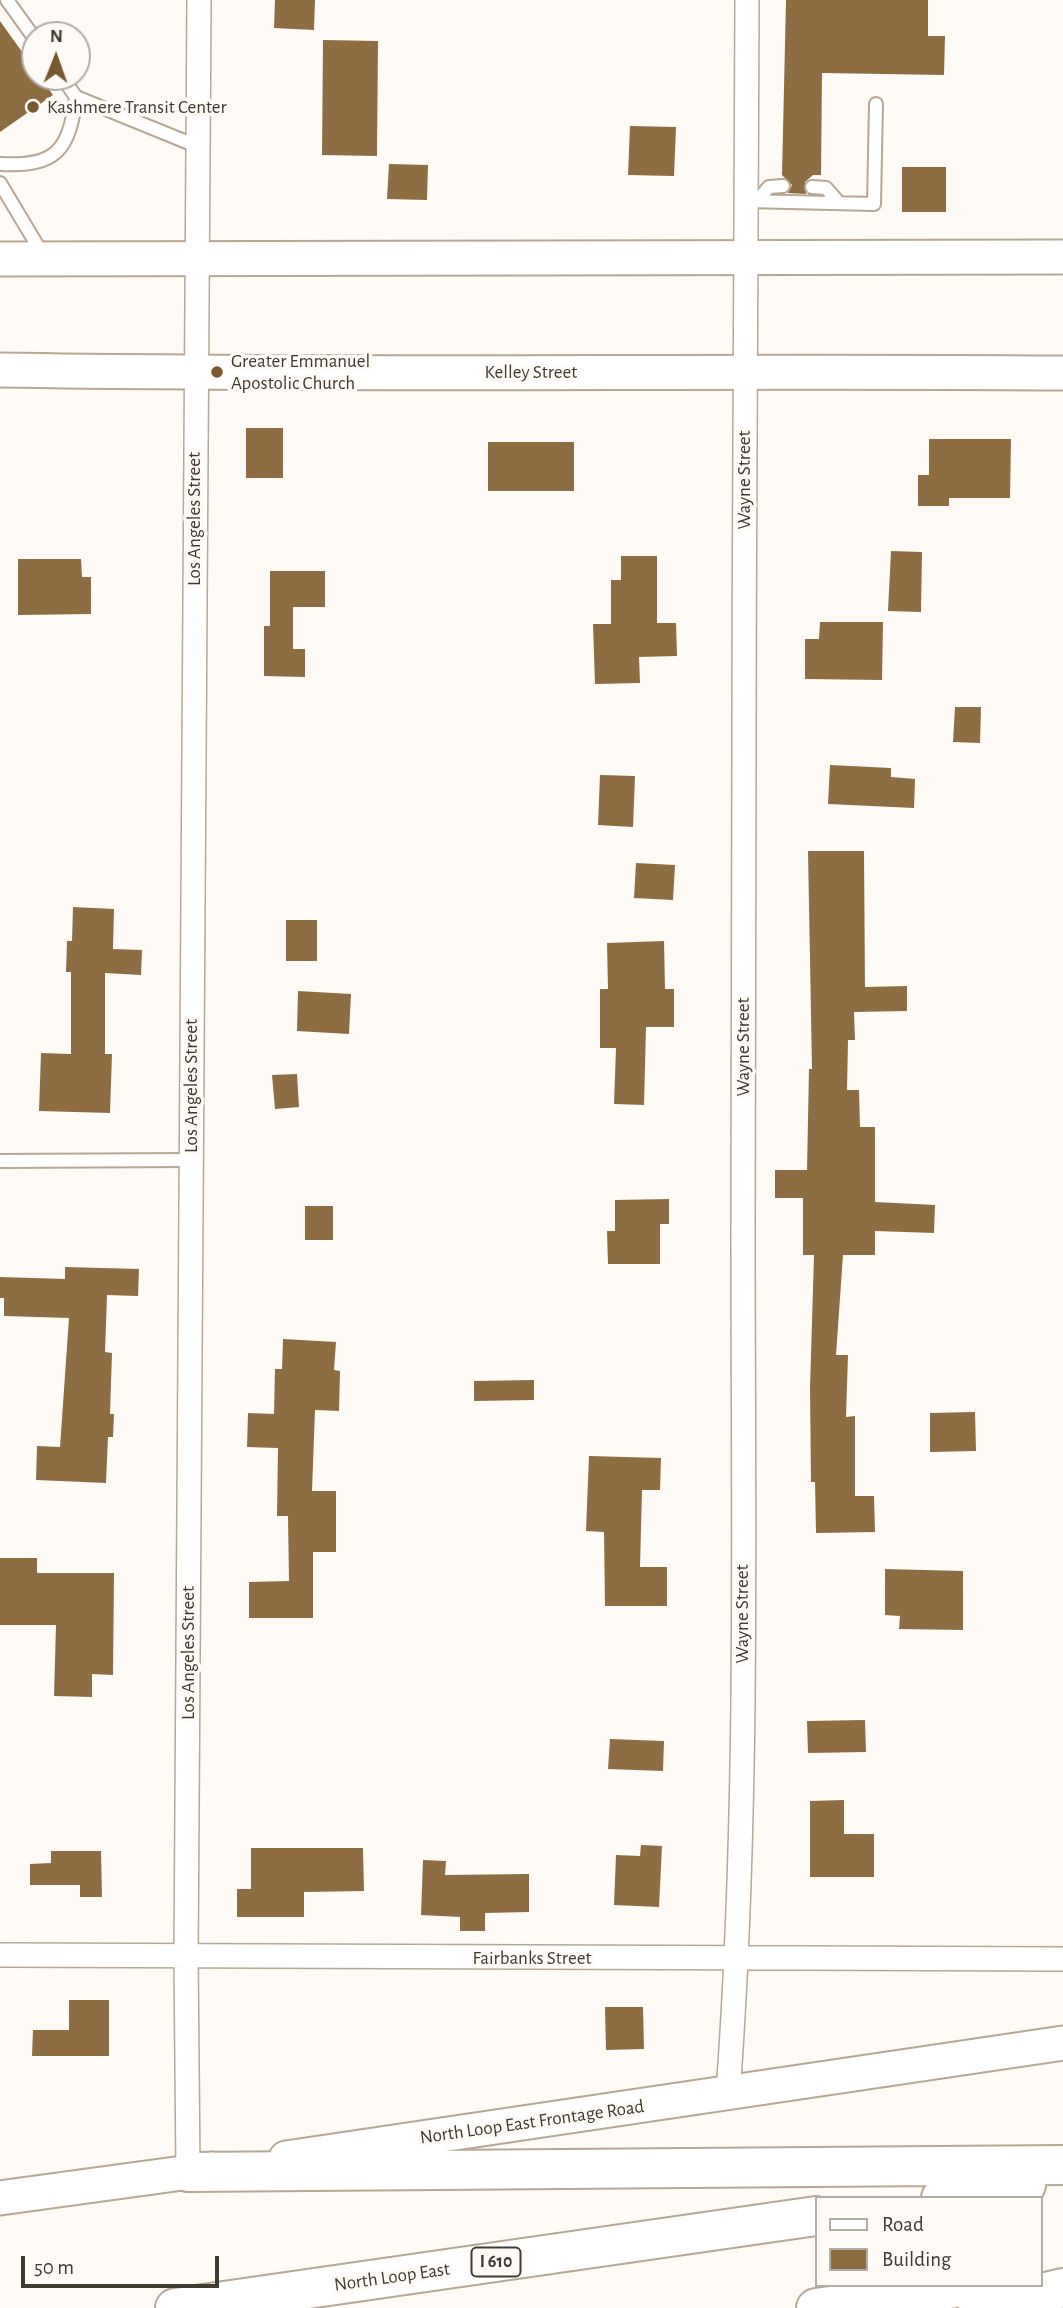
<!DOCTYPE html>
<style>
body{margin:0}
#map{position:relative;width:1063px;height:2308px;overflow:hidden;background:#fefaf6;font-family:"Alegreya Sans",sans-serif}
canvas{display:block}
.legend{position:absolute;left:815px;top:2196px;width:228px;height:91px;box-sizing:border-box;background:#fefaf6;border:2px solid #b2ada7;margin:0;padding:9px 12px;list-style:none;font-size:21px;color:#413a31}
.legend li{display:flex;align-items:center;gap:14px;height:35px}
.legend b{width:35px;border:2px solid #b2ada7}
.north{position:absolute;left:21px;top:21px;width:70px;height:70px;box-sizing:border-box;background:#fefaf6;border:2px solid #b2ada7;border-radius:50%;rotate:1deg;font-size:19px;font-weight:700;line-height:28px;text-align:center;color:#413a31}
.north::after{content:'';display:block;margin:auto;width:24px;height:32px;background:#78582e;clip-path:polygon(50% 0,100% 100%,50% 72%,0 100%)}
.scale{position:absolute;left:21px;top:2256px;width:198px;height:32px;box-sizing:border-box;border:4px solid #413a31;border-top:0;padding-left:9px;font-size:21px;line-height:24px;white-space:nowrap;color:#413a31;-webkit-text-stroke:5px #fefaf6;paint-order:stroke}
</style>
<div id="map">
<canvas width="1063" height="2308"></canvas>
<ul class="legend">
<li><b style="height:9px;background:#fff"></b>Road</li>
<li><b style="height:19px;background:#8e6d42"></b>Building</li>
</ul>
<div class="north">N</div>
<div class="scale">50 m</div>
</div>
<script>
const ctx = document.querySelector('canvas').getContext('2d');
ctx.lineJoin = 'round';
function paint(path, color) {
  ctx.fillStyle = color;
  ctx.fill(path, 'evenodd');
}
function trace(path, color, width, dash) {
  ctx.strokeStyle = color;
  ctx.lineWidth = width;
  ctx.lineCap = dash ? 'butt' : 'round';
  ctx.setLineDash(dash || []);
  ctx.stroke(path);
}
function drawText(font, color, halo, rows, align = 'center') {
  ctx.font = font + ' "Alegreya Sans",sans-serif';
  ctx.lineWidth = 7;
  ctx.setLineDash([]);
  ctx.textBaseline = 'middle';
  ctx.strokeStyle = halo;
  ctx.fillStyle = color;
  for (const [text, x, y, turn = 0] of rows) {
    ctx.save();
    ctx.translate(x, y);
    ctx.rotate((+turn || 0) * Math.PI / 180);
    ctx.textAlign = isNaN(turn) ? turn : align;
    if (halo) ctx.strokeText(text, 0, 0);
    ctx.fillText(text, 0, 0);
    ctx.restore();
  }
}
const building = new Path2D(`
 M275,0h40l-1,30 -40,-2z
 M786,0h142v36h17l-1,39 -122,-2 -1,102h-8l-8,7 1,12 -18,-1 4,-8 -10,-10z
 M0,21l35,49v7h5l13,18 -53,37z
 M323,40l55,1 -1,115 -55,-1z
 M630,126l46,1 -2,49 -46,-1z
 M389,164l39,1 -1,35 -40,-1z
 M902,167h44v45h-44z
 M246,428h37v50h-37z
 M929,439h82l-1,59h-61v8h-31v-31h11z
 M488,442h86v49h-86z
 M891,551l31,1 -1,60 -33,-1z
 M621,556h36v67h19l1,33 -38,1 1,26 -45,1 -2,-60h18v-44h10z
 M18,559h63l1,18h9v37l-73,1z
 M270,571h55v36h-32v42h12v28l-41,-1v-50h6z
 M820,622h63l-1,58 -77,-1v-40h14z
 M955,707h26l-1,36 -27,-1z
 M830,765l61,3v9l24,2 -1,29 -86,-4z
 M600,775l35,1 -2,51 -35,-2z
 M808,851h56l1,136 42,-1v25l-53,1 1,28h-7l-1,50h12l1,37h15v75l60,3 -1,28 -59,-2v24h-32l-7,100h12l-2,62 9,-1v80h19l1,36 -59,1 -1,-51h-4l-1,-94 4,-133h-11v-57h-28v-28h32l2,-101h3z
 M636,863l39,2 -2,35 -39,-2z
 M73,907l41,2 -1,40 29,1 -1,25 -36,-2v81h7l-2,59 -71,-2 2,-58 30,1v-82h-5l1,-31h5z
 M286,920h31v41h-31z
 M664,941l1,48h9v38h-28l-2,78 -30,-1 2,-56h-16v-59h8l-1,-46z
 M298,991l53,3 -2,40 -52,-3z
 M297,1074l2,33 -24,2 -3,-34z
 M669,1199v25h-9v40h-52l-1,-33h8v-31z
 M305,1206h28v34h-28z
 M65,1267l74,2 -1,27 -31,-1 -2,57 7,1 -2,61h4l-1,23h-5l-2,46 -70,-3 1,-34 23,1 9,-129 -65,-2v-18h-4v-21l65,2z
 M283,1339l53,3 -2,28 6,1 -1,40 -24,-1 -3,81h24v61h-23v66h-64v-36l40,-1 -1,-65h-11l1,-68 -31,-1 1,-34 26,1 1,-45h7z
 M534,1380v20l-60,1v-20z
 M975,1412l1,39 -46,1v-39z
 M589,1456l72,2 -1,32h-18l-2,77h27v39h-62l-1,-74 -18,-1z
 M0,1558h37v15h77l-1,102 -21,-1v23l-38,-1 2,-71h-56z
 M885,1569l78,2v59l-64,-1 1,-13 -15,-1z
 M865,1720l1,32 -58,1 -1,-32z
 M610,1739l54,2 -1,30 -55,-2z
 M844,1800v34h30v43h-64v-76z
 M641,1845l21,1 -3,61 -45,-2 2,-50 24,1z
 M251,1848h112l1,43 -60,1v25h-67v-28h14z
 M51,1851h50l1,46h-22v-12h-50v-21l21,-1z
 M423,1860l23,1 -1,14 84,-1v38l-44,1v18h-25v-14l-39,-2z
 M69,2000h40v56h-77l1,-26h36z
 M605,2007h38l1,42 -38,1z`);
const lane = new Path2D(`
 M7,0l28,39
 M76,97l123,50
 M0,164c57,3 69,-14 76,-67l-14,-20
 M0,183l43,72
 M812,187l14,1 13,15
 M746,201l128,3 2,-100
 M757,201l12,-14 14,-1
 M0,1161l190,-1`);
const street = new Path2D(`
 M0,1955l1063,4
 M728,2093c21,-286 15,-575 15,-862 0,-410 2,-821 4,-1231
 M188,2172l-2,-217 13,-1955`);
const secondary = new Path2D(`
 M0,259l1063,-2
 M0,370c354,6 709,0 1063,3
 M286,2158l777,-115
 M0,2198l212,-29`);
const highway = new Path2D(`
 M188,2172l875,-7
 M941,2198l85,-13
 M175,2308l641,-92
 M816,2308l161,-23
 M978,2308l85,-20`);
const markers = [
 [33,107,7,"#78582e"],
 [217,372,7,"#78582e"]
];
const shields = [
 [496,2262,49]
];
const shieldNames = [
 ["I 610",496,2262]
];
const poiNames = [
 ["Kashmere Transit Center",47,107],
 ["Greater Emmanuel",231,361],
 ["Apostolic Church",231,383]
];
const streetNames = [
 ["Kelley Street",531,372],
 ["Wayne Street",744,480,-90],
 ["Los Angeles Street",194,519,-90],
 ["Wayne Street",743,1047,-90],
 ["Los Angeles Street",191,1086,-90],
 ["Wayne Street",742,1614,-90],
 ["Los Angeles Street",188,1653,-90],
 ["Fairbanks Street",532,1958],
 ["North Loop East Frontage Road",532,2122,-8],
 ["North Loop East",392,2277,-8]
];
paint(building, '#8e6d42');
trace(lane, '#b8a792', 16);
trace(street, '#b8a792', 26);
trace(secondary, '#b8a792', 37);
trace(highway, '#b8a792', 42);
trace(lane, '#fff', 12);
trace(street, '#fff', 23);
trace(secondary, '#fff', 33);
trace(highway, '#fff', 38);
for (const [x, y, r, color] of markers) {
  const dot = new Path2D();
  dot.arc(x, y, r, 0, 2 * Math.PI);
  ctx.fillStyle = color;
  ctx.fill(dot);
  trace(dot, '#fefaf6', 2.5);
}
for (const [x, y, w] of shields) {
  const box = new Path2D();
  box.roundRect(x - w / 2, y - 14.5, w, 29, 5);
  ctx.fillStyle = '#fefaf6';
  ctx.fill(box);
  trace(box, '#413a31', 2);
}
drawText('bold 18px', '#413a31', null, shieldNames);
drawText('19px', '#413a31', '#fefaf6', poiNames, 'left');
drawText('19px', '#413a31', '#fefaf6', streetNames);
</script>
